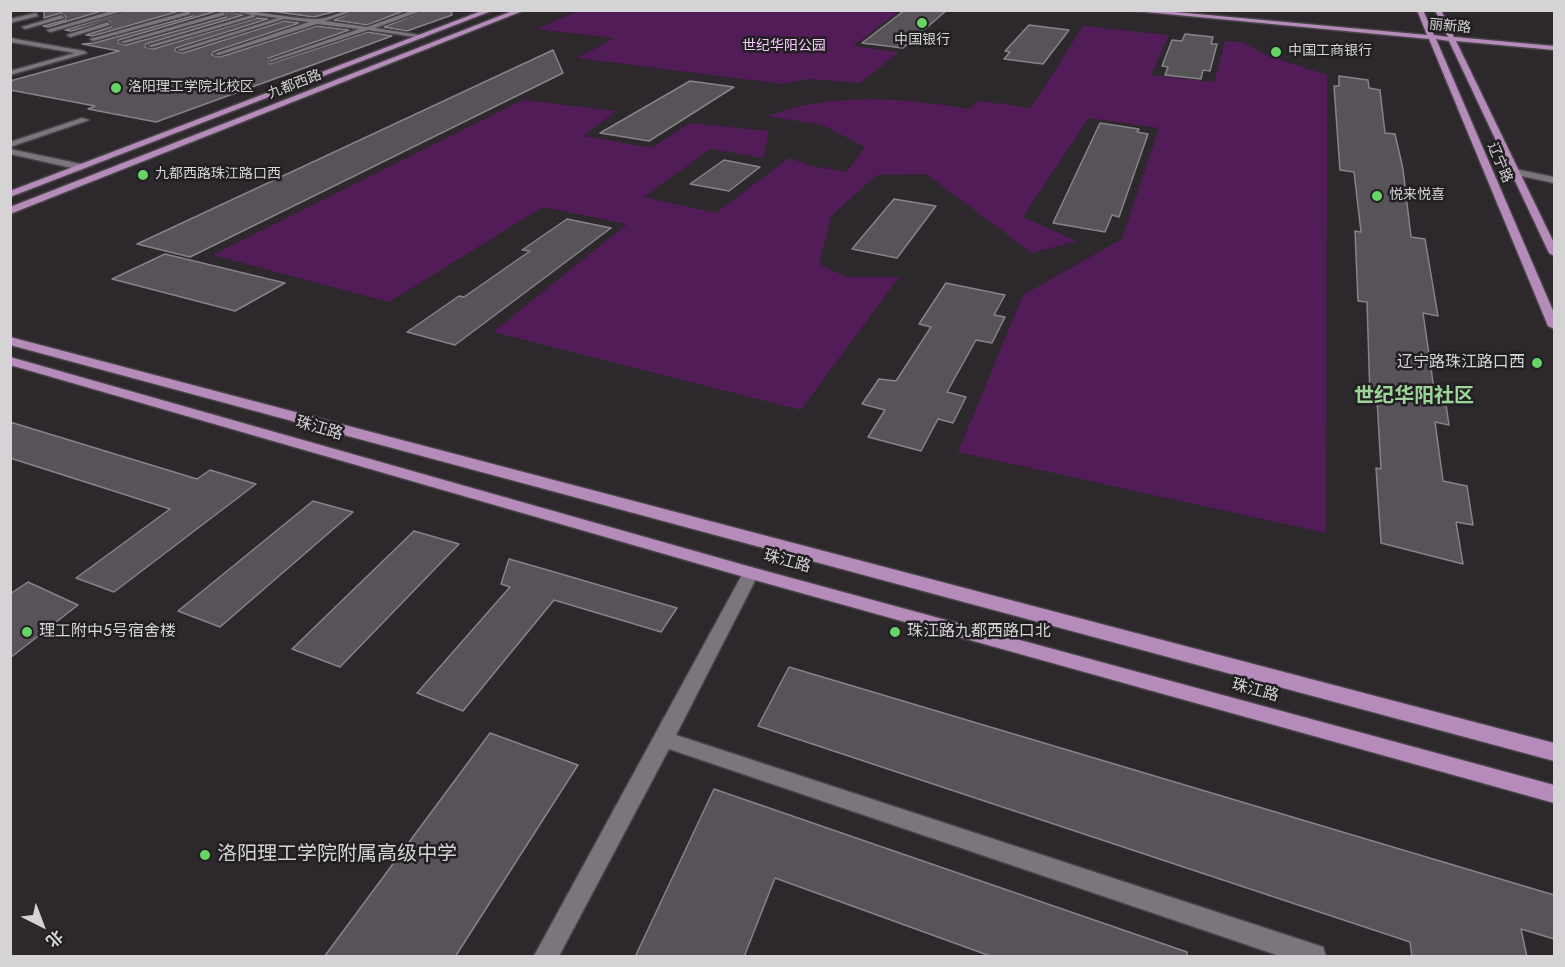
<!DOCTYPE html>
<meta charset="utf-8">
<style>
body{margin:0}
#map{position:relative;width:1565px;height:967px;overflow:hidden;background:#2c282c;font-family:Jost,"Noto Sans SC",sans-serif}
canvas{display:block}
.frame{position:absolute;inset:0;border:12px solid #d5d3d5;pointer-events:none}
.north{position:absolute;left:12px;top:895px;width:60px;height:60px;-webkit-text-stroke:4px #221f23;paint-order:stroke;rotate:138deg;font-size:16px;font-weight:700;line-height:24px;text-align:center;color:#d5d3d5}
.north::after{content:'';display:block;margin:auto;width:21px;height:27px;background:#d5d3d5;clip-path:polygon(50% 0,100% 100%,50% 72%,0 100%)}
</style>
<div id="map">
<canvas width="1565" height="967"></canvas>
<div class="frame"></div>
<div class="north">北</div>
</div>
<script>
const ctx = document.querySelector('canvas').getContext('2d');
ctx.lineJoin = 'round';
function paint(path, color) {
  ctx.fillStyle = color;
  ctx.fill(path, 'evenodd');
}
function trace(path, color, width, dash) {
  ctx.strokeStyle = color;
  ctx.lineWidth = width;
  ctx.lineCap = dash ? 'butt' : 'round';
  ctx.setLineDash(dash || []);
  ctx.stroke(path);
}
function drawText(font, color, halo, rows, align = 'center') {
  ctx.font = font + ' Jost,"Noto Sans SC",sans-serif';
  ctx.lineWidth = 5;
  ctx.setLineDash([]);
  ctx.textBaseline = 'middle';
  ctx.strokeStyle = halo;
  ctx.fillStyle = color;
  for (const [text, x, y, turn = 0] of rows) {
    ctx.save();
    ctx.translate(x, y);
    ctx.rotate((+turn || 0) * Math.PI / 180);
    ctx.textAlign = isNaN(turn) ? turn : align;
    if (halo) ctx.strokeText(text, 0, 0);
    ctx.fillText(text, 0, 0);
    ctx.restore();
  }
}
const green = new Path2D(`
 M580,10h291l26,3 -44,33 46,6 -39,31 -52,-4 -25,5 -206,-26 38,-20 -78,-9z
 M1083,26l86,9 -18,40 63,7 11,-41 17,1 24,13 61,20 -1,458 -368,-81 65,-157 99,-56 37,-111 -70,-10 -66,99 54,24 -45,12 -106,-79 -49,1 -46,41 -12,48 28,13h52l-98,133 -308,-78 134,-108 -84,-17 -154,95 -176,-47 310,-155 93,11 -32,25 68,12 38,-25 79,8 -6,27 -53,-9 -66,48 72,16 73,-55 23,8 35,6 18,-25 -43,-22 -55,-9c67,-24 133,-18 202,-7l10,-8 52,7z`);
const building = new Path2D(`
 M44,10h61l-57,17 -5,-1 22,-6 1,-3 -5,-4 -17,5z
 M129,10h54l-90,26 -7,-1 25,-8 -1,-6 -39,10 -6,-1z
 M191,10h29l-101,30 -1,3 8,2 100,-28 -1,-7 18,5 -97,29 -1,3 8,2 104,-31 11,1 -92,29 -1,3 8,2 101,-32 15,2 -86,29 -1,3 8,2 97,-31 32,4 -80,28v6l99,-32 24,4 -236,86 -68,-13 7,-3 -85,-16v-9l109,-30 -37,-7 12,-1 98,-27z
 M262,10h79l-27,7z
 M358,10h48l-39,15 -33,-5z
 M426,10h25l1,5 -45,16 -23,-4z
 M905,10h42l-44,38 -41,-5z
 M1029,25l40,5 -26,34 -39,-5 6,-7 -5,-1z
 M1185,34l28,3 -2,7h6l-7,27 -7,-1 -2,9 -36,-4 3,-8 -6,-1 10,-26 10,1z
 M553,50l10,23 -373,184 -53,-13z
 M1339,76l29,4 1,8 11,2 5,43 10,1 8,35 8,68 14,2 13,77 -15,-3 11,76 10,2 5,34 -14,-3 8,59 24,5 6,39 -17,-3 7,42 -82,-21 -5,-75 5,1 -4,-70 -7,-2 -3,-95 -9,-1 -3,-70 6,1 -7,-60 -14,-2 -6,-84h5z
 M690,81l44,6 -85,54 -49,-8z
 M1100,123l39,6 -2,3 11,2 -29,83 -7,-2 -7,17 -52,-9z
 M724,160l36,7 -31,24 -39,-7z
 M894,199l42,7 -39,52 -45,-9z
 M567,219l44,9 -156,117 -48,-13 52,-36 5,1 66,-46 -8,-1z
 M165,254l120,29 -50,28 -123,-32z
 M946,283l59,12 -11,20 11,2 -13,26 -16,-3 -29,52 19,5 -13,26 -15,-4 -17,32 -53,-14 17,-27 -23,-6 17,-25 17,2 35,-54 -12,-3z
 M10,422l187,57 13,-9 46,14 -142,108 -38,-14 94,-69 -160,-51z
 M313,501l40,11 -133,115 -42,-16z
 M414,531l45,13 -119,123 -48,-18z
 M509,559l42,12 126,37 -16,24 -107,-32 -91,111 -46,-18 93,-106 -9,-3z
 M28,582l50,23 -68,53v-64z
 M789,667l765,228v44l-33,-10 6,28h-115l-2,-15 -652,-216z
 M490,733l88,32 -123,192h-131z
 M714,789l473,163v5h-194l-218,-79 -31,79h-109z`);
const minor = new Path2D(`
 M115,10h12l-77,22 -3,-2z
 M228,10c29,0 57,8 86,9 14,1 27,-9 42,-9l-31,11 42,6 47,-17h10l-49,18 51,8 -3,2 -55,-8 -98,32v-2l89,-31 -42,-5 -98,31 -5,-1 95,-32 -25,-3 -102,32 -5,-1 101,-32 -23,-3v2l-103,30 -5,-1 105,-31z
 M189,11l2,3 -98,27 -3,-2z
 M223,12l2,3 -100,28 -5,-1z
 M36,13l2,3 -28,7v-4z
 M62,15l2,3 -39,11 -3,-2z
 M108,22l2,3 -40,12 -3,-2z
 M10,38l74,13 3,2 -77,22v-4l65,-18 -65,-11z
 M82,118l7,2 -79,27v-5z
 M10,149l71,15 4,3 -4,3 -71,-16z
 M1515,169l39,8v6l-42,-9 -1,-2z
 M751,567l6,2 2,4 -83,162 638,209 9,3 3,9h-46l-611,-207 -110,207h-25l209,-383 2,-4z`);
const major = new Path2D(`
 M484,10h10l-484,187v-6z
 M515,10h10l-515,204v-7z
 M1125,10h28l274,25 -10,-25h6l11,25 14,2 -13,-27h6l13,27 100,9v4l-98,-9 98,202v13l-5,-3 -100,-212 -13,-2 118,274v16l-6,-3 -119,-287z
 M10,337l1544,406v18l-1544,-416z
 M10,357l741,210 803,218v18l-803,-224 -741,-214z`);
const markers = [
 [922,23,6,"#67d465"],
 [1276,52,6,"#67d465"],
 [116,88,6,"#67d465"],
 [143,175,6,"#67d465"],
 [1377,196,6,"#67d465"],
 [1537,363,6,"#67d465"],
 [27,632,6,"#67d465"],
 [895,632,6,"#67d465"],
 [205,855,6,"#67d465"]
];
const farStreetnames = [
 ["丽新路",1450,27,5],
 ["九都西路",295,85,-21],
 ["辽宁路",1499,163,67]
];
const farPoinames = [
 ["中国银行",922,41,"center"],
 ["中国工商银行",1288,52],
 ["洛阳理工学院北校区",128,88],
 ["九都西路珠江路口西",155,175],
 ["悦来悦喜",1389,196]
];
const farParknames = [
 ["世纪华阳公园",784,47]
];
const poiNames = [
 ["辽宁路珠江路口西",1525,363,"right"],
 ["理工附中5号宿舍楼",39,632],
 ["珠江路九都西路口北",907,632]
];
const streetNames = [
 ["珠江路",319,429,16],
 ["珠江路",787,562,15],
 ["珠江路",1255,691,15]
];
const quarterNames = [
 ["世纪华阳社区",1414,397]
];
const nearPoinames = [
 ["洛阳理工学院附属高级中学",217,855]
];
paint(green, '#511c57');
paint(building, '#575358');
trace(building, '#888388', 1.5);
trace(minor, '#474347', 3);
trace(major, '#474347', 3);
paint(minor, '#7b767b');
paint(major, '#b58bb9');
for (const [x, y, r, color] of markers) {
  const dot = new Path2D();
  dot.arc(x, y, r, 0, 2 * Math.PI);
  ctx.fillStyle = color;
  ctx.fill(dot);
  trace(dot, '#221f23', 2);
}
drawText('14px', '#d5d3d5', '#221f23', farStreetnames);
drawText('14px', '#d5d3d5', '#221f23', farPoinames, 'left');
drawText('14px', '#fac7ff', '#221f23', farParknames);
drawText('16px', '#d5d3d5', '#221f23', poiNames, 'left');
drawText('16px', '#d5d3d5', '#221f23', streetNames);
drawText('bold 20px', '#9dd599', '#221f23', quarterNames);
drawText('20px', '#d5d3d5', '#221f23', nearPoinames, 'left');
</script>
